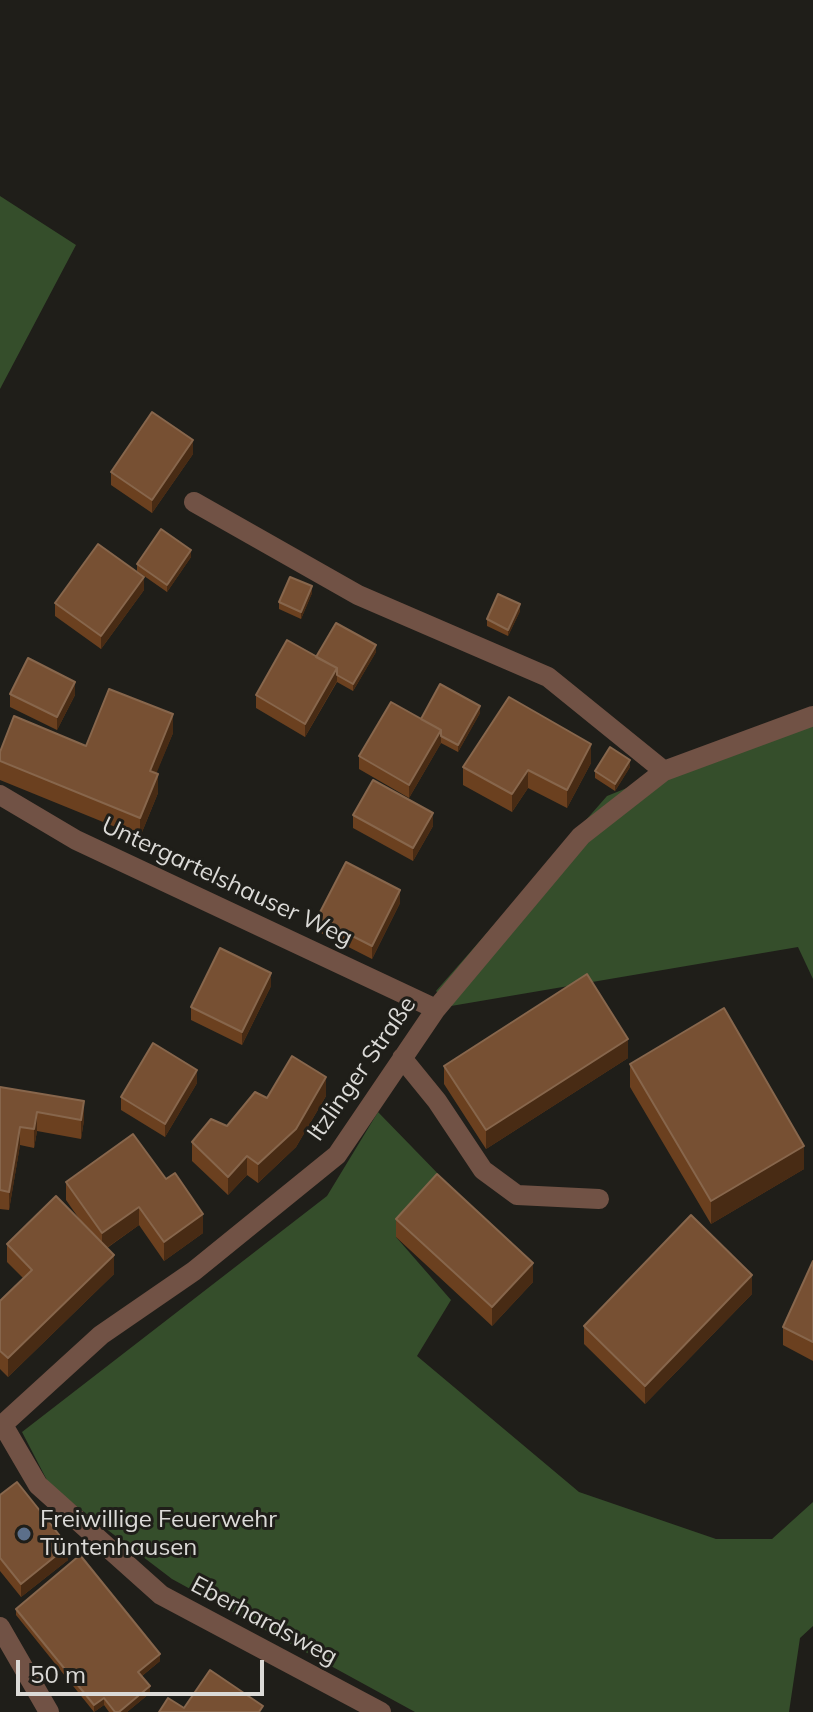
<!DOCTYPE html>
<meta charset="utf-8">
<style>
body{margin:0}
#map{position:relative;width:813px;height:1712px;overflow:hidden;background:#1f1e19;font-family:Mulish,sans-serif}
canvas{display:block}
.scale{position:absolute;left:16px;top:1660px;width:248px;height:36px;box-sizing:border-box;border:4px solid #dbdad7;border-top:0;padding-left:10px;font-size:24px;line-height:28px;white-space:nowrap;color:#dbdad7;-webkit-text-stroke:6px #1f1e19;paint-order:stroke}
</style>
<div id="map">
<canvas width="813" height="1712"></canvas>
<div class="scale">50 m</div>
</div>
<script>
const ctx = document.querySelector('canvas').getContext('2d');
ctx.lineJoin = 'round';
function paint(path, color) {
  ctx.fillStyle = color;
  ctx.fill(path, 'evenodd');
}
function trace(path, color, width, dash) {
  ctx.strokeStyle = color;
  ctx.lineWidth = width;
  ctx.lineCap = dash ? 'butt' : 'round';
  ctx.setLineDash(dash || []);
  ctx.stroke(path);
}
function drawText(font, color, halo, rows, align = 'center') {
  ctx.font = font + ' Mulish,sans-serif';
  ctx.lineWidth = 6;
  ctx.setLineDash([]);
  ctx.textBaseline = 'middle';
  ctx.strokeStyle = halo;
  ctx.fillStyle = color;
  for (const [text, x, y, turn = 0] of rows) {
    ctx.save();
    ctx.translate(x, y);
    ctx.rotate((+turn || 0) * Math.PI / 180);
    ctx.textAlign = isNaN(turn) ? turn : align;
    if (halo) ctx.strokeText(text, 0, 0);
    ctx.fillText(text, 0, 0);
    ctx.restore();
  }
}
const green = new Path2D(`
 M0,196l76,49 -76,144z
 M813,713v266l-15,-32 -347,59 -15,-15 171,-195z
 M378,1112l69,71 -51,54 55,63 -34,56 162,136 137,47h56l41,-37v124l-13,12 -11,74h-374l-243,-133 -122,-93 -28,-54 305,-236z`);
const minor = new Path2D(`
 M194,502l164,93 190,82 116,94
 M0,795l76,45 360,169
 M402,1058l35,43 46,69 34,25 82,4
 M3,1425l35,60 123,110 220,117
 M0,1427l101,-92 93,-64 143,-116 99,-146 145,-173 83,-65 149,-55
 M0,1627l49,85`);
const wall = new Path2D(`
 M193,454l-41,59 -41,-28v-13z
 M191,557l-24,35 -30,-21v-7z
 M144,590l-43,59 -46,-33v-13z
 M312,593l-11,26 -22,-10v-7z
 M520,611l-12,25 -21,-10v-7z
 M376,652l-23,39 -16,-9 -32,55 -49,-29v-13l60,-38z
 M10,694l65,1 -18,35 -47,-23z
 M480,713l-22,39 -17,-9 -32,55 -50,-29v-13l62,-37z
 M173,733l-17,40 2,20 -18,44 -140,-57v-28l86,-6z
 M591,763l-24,45 -39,-20 -16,24 -49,-27v-18z
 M630,767l-15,24 -20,-13v-7z
 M353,815l80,11 -20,35 -60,-33z
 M400,903l-28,56 -55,-28v-13z
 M271,986l-29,59 -51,-25v-13z
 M628,1058l-142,91 -42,-65v-18z
 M630,1064l174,105 -93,55 -81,-137z
 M197,1083l-32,54 -44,-27v-13z
 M0,1087l84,33 -3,19 -44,-8 -3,17 -14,-3 -11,65 -9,-1z
 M326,1096l-30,51 -38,36 -11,-8 -19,20 -36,-34v-19l35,-16 40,-28z
 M133,1134l70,99 -39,28 -25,-36 -32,23 7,26 -106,103 -8,-8v-68l23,-23 -16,-16v-18l73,-24 -14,-20v-18z
 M396,1219l137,63 -41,44 -96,-89z
 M813,1261v100l-30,-16v-18z
 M752,1294l-107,110 -61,-60v-18z
 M0,1495l68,65 -47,37 -21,-26z
 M16,1609l144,52 -18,15 8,17 -23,19h-18l-5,-7 -10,7 -78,-97z`);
const shadedWall = new Path2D(`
 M193,440v14l-41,59v-13z
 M191,550v7l-24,35v-7z
 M144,577v13l-43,59v-13z
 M312,586v7l-11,26v-7z
 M520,604v7l-12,25v-6z
 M376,645v7l-23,39v-7z
 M337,668v13l-32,56v-13z
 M75,682v13l-18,35v-13z
 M480,706v7l-22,39v-7z
 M173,714v19l-23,56v-18z
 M441,730v13l-32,55v-13z
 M591,744v19l-24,45v-18z
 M630,760v7l-15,24v-7z
 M528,770v18l-16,24v-18z
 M158,774v19l-18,44v-19z
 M433,813v13l-20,35v-13z
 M400,890v13l-28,56v-13z
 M271,973v13l-29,59v-13z
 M628,1039v19l-142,91v-19z
 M197,1070v13l-32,54v-13z
 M326,1077v19l-30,51 -38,36v-19z
 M84,1101v19l-3,19v-19z
 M37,1112v19l-3,17v-19z
 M20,1127v18l-11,65v-18z
 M804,1146v23l-93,55v-23z
 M247,1156v19l-19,20v-18z
 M139,1207v18l-37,26v-18z
 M203,1214v19l-39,28v-19z
 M114,1255v19l-106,103v-19z
 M533,1263v19l-41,44v-19z
 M752,1275v19l-107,110v-18z
 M68,1546v14l-47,37v-13z
 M160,1654v7l-22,18v-7z
 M150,1686v7l-23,19h-8z
 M104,1698v7l-10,7v-7z`);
const building = new Path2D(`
 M152,412l41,28 -41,60 -41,-28z
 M161,529l30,21 -24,35 -30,-21z
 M98,544l46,33 -43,59 -46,-33z
 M290,577l22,9 -11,26 -22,-10z
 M498,594l22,10 -12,26 -21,-11z
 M336,623l40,22 -23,39 -16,-9v-7l-21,-11z
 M287,640l50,28 -32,56 -49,-29z
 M28,658l47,24 -18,35 -47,-23z
 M440,684l40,22 -22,39 -17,-9v-6l-20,-11z
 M109,689l64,25 -23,57 8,3 -18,44 -140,-57v-9l14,-36 72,30z
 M509,697l82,47 -24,46 -39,-20 -16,24 -49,-27z
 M391,702l50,28 -32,55 -50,-29z
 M610,747l20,13 -15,24 -20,-13z
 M373,780l60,33 -20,35 -60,-33z
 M346,862l54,28 -28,56 -55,-28z
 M220,948l51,25 -29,59 -51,-25z
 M587,974l41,65 -142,91 -42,-64z
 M724,1008l80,138 -93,55 -81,-137z
 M153,1043l44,27 -32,54 -44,-27z
 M292,1056l34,21 -30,52 -38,35 -11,-8 -19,21 -36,-35 19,-23 16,7 28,-34 12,6z
 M0,1087l84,14 -3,19 -44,-8 -3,17 -14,-2 -11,65 -9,-2z
 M133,1134l33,45 9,-6 28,41 -39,28 -25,-35 -37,26 -36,-51z
 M437,1174l96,89 -41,44 -96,-88z
 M56,1196l58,59 -106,103 -8,-7v-50l32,-31 -25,-26z
 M691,1215l61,60 -107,111 -61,-60z
 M813,1261v81l-30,-15z
 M17,1482l51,64 -47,38 -21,-26v-63z
 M80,1555l80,99 -22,18 12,14 -31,26h-4l-11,-14 -10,7 -78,-96z
 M210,1670l53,36 -4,6h-100l9,-14 16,10z`);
const markers = [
 [24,1534,8,"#5c6f8a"]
];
const streetNames = [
 ["Untergartelshauser Weg",227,882,25],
 ["Itzlinger Straße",362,1069,-55],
 ["Eberhardsweg",264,1621,28]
];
const poiNames = [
 ["Freiwillige Feuerwehr",40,1520],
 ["Tüntenhausen",40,1548]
];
paint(green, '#354e2b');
trace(minor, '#715245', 20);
paint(wall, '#6b401f');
paint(shadedWall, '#482b14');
paint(building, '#775033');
trace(building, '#87664c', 2);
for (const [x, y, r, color] of markers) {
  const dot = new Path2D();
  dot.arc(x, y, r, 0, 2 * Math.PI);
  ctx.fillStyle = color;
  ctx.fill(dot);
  trace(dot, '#1f1e19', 3);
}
drawText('24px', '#dbdad7', '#1f1e19', streetNames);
drawText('24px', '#dbdad7', '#1f1e19', poiNames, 'left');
</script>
